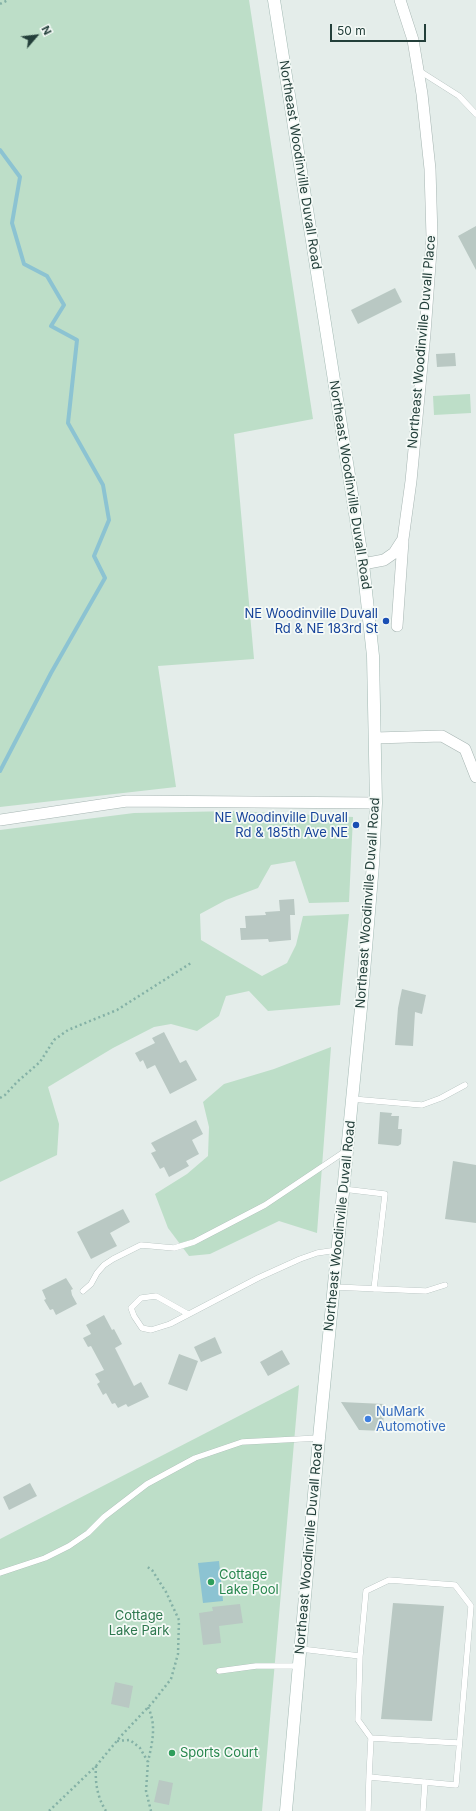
<!DOCTYPE html>
<style>
body{margin:0}
#map{position:relative;width:476px;height:1811px;overflow:hidden;background:#e4edea;font-family:Inter,sans-serif}
canvas{display:block}
.north{position:absolute;left:16px;top:16px;width:40px;height:40px;-webkit-text-stroke:3px #f5faf7;paint-order:stroke;rotate:62deg;font-size:11px;font-weight:700;line-height:16px;text-align:center;color:#233f3a}
.north::after{content:'';display:block;margin:auto;width:14px;height:18px;background:#233f3a;clip-path:polygon(50% 0,100% 100%,50% 72%,0 100%)}
.scale{position:absolute;left:330px;top:24px;width:96px;height:18px;box-sizing:border-box;border:2px solid #233f3a;border-top:0;padding-left:5px;font-size:12px;line-height:14px;white-space:nowrap;color:#233f3a;-webkit-text-stroke:3px #f5faf7;paint-order:stroke}
</style>
<div id="map">
<canvas width="476" height="1811"></canvas>
<div class="north">N</div>
<div class="scale">50 m</div>
</div>
<script>
const ctx = document.querySelector('canvas').getContext('2d');
ctx.lineJoin = 'round';
function paint(path, color) {
  ctx.fillStyle = color;
  ctx.fill(path, 'evenodd');
}
function trace(path, color, width, dash) {
  ctx.strokeStyle = color;
  ctx.lineWidth = width;
  ctx.lineCap = dash ? 'butt' : 'round';
  ctx.setLineDash(dash || []);
  ctx.stroke(path);
}
function drawText(font, color, halo, rows, align = 'center') {
  ctx.font = font + ' Inter,sans-serif';
  ctx.lineWidth = 3.5;
  ctx.setLineDash([]);
  ctx.textBaseline = 'middle';
  ctx.strokeStyle = halo;
  ctx.fillStyle = color;
  for (const [text, x, y, turn = 0] of rows) {
    ctx.save();
    ctx.translate(x, y);
    ctx.rotate((+turn || 0) * Math.PI / 180);
    ctx.textAlign = isNaN(turn) ? turn : align;
    if (halo) ctx.strokeText(text, 0, 0);
    ctx.fillText(text, 0, 0);
    ctx.restore();
  }
}
const green = new Path2D(`
 M0,0h249l64,419 -79,15 20,225 -96,7 18,121 -176,20z
 M470,394l1,19 -37,2 -1,-19z
 M235,811l118,6 -4,85 -40,1 -14,-42 -24,4 -13,23 -32,12 -26,14 1,26 61,36 25,-13 9,-18 7,-29 46,-2 -9,91 -72,6 -19,-20 -23,5 -7,20 -22,15 -26,-7 -17,3 -41,21 -65,39 11,37 -2,31 -57,27v-352l134,-17z
 M331,1047l-14,186 -38,-12 -69,33 -21,2 -21,-28 -13,-34 32,-20 21,-18 1,-29 -6,-25 21,-18 50,-15z
 M299,1385l-37,426h-262v-272z`);
const water = new Path2D(`
 M219,1561l4,40 -20,2 -5,-40z`);
const stream = new Path2D(`
 M0,150l20,27 -8,46 12,41 23,12 17,29 -13,21 26,14 -9,83 35,62 6,35 -15,36 11,22 -54,95 -51,98`);
const building = new Path2D(`
 M476,226v44l-18,-34z
 M395,288l7,14 -44,22 -7,-14z
 M455,353l1,13 -19,1 -1,-13z
 M294,899l1,16h-5l1,25 -22,2 -1,-3 -27,1 -1,-12h6l-1,-12 21,-1 -1,-3 15,-1 -1,-11z
 M402,989l24,6 -4,19 -7,-2 -2,34 -18,-1 3,-37z
 M164,1032l16,31 6,-3 11,20 -27,14 -15,-29 -8,4 -4,-9 -3,2 -5,-9 20,-10 -3,-5z
 M380,1112l12,1 -1,3h8l-1,13h4l-1,15 -3,2 -20,-2z
 M196,1120l7,14 -11,6 7,14 -13,7 3,5 -20,11 -5,-10 -4,2 -9,-16 5,-2 -5,-8z
 M453,1161l23,4v58l-31,-4z
 M123,1209l7,13 -20,11 7,13 -26,13 -14,-27z
 M66,1278l7,11 -2,1 1,5 5,9 -21,11 -3,-6 -3,1 -6,-10 2,-1 -4,-9z
 M104,1315l8,15 2,-1 8,15 -7,4 19,38 7,-4 8,15 -21,10 -2,-3 -8,4 -3,-5 -3,1 -6,-11 -3,2 -6,-11 3,-2 -5,-8 9,-4 -13,-24 -3,1 -5,-9 8,-4 -5,-9z
 M215,1337l7,16 -21,9 -7,-15z
 M282,1350l8,14 -22,12 -8,-14z
 M179,1354l19,7 -11,30 -19,-7z
 M341,1402l43,2 -1,27 -24,-1z
 M30,1483l7,13 -28,14 -6,-13z
 M393,1603l51,3 -12,115 -51,-2z
 M240,1604l3,19 -24,3 2,17 -18,2 -4,-32 14,-2 -1,-4z
 M115,1682l18,4 -4,22 -18,-4z
 M159,1780l14,3 -4,22 -15,-3z`);
const path = new Path2D(`
 M0,4l8,-4
 M0,1098l5,-3 12,-13 23,-20 14,-22 14,-10 49,-20 74,-47
 M148,1707c9,19 4,36 0,55
 M117,1741l13,-1 10,8 8,14 -2,29 5,20
 M96,1766c-1,16 1,31 10,45
 M49,1811l47,-45 25,-30 32,-34 18,-23 7,-25 1,-34 -13,-28 -14,-22 -6,-4`);
const service = new Path2D(`
 M418,70l41,26 17,18
 M352,1099l70,6 19,-7 24,-13
 M343,1189l42,5 -11,95
 M334,1287l92,4 19,-6
 M83,1291l8,-7 6,-11 7,-8 9,-6 28,-14 33,3 20,-6 71,-37 82,-55
 M188,1314l-32,-18 -15,2 -10,10 3,8 8,12 9,2 19,-6 88,-46 42,-19 17,-6 20,-3
 M0,1573l45,-15 24,-12 19,-13 16,-16 43,-33 48,-26 47,-16 77,-4
 M301,1649l59,7 6,-65 23,-11 66,5 16,21 -15,179 -87,-8 2,-39 -13,-18 2,-64
 M219,1671l37,-5h43
 M371,1738l88,5
 M368,1811l1,-34
 M423,1811l2,-29`);
const minor = new Path2D(`
 M363,564l21,-4 10,-7 9,-14 8,-58 14,-148 7,-96 -2,-68 -8,-75 -9,-54 -13,-40
 M397,626l6,-85
 M375,738l67,-2 23,13 11,28
 M0,820l127,-19 249,2`);
const secondary = new Path2D(`
 M274,0l89,564 10,92 3,147 -3,61 -12,144 -42,430 -33,373`);
const markers = [
 [386,621,4,"#1a4fb4"],
 [356,825,4,"#1a4fb4"],
 [368,1419,4,"#3f7fe0"],
 [211,1582,4,"#2e9e5b"],
 [172,1753,4,"#2e9e5b"]
];
const streetNames = [
 ["Northeast Woodinville Duvall Road",300,165,81],
 ["Northeast Woodinville Duvall Place",422,342,-85],
 ["Northeast Woodinville Duvall Road",350,485,81],
 ["Northeast Woodinville Duvall Road",368,903,-86],
 ["Northeast Woodinville Duvall Road",340,1226,-84],
 ["Northeast Woodinville Duvall Road",309,1549,-85]
];
const transitNames = [
 ["NE Woodinville Duvall",378,614],
 ["Rd & NE 183rd St",378,629],
 ["NE Woodinville Duvall",348,818],
 ["Rd & 185th Ave NE",348,833]
];
const shopNames = [
 ["NuMark",376,1412],
 ["Automotive",376,1427]
];
const leisureNames = [
 ["Cottage",219,1575],
 ["Lake Pool",219,1590],
 ["Sports Court",180,1753]
];
const parkNames = [
 ["Cottage",139,1616],
 ["Lake Park",139,1631]
];
paint(green, '#bddec8');
paint(water, '#8cc3d2');
trace(stream, '#8cc3d2', 4);
paint(building, '#b9c8c3');
trace(service, '#a6b5b2', 6);
trace(minor, '#a6b5b2', 12);
trace(secondary, '#a2b9b3', 13);
trace(path, '#84b1a6', 2.5, [2, 3]);
trace(service, '#fff', 5.5);
trace(minor, '#fff', 11);
trace(secondary, '#fff', 12);
for (const [x, y, r, color] of markers) {
  const dot = new Path2D();
  dot.arc(x, y, r, 0, 2 * Math.PI);
  ctx.fillStyle = color;
  ctx.fill(dot);
  trace(dot, '#f5faf7', 1.5);
}
drawText('13px', '#233f3a', '#f5faf7', streetNames);
drawText('13px', '#164399', '#f5faf7', transitNames, 'right');
drawText('13px', '#366cbe', '#f5faf7', shopNames, 'left');
drawText('13px', '#27864d', '#f5faf7', leisureNames, 'left');
drawText('13px', '#2d774e', '#f5faf7', parkNames);
</script>
